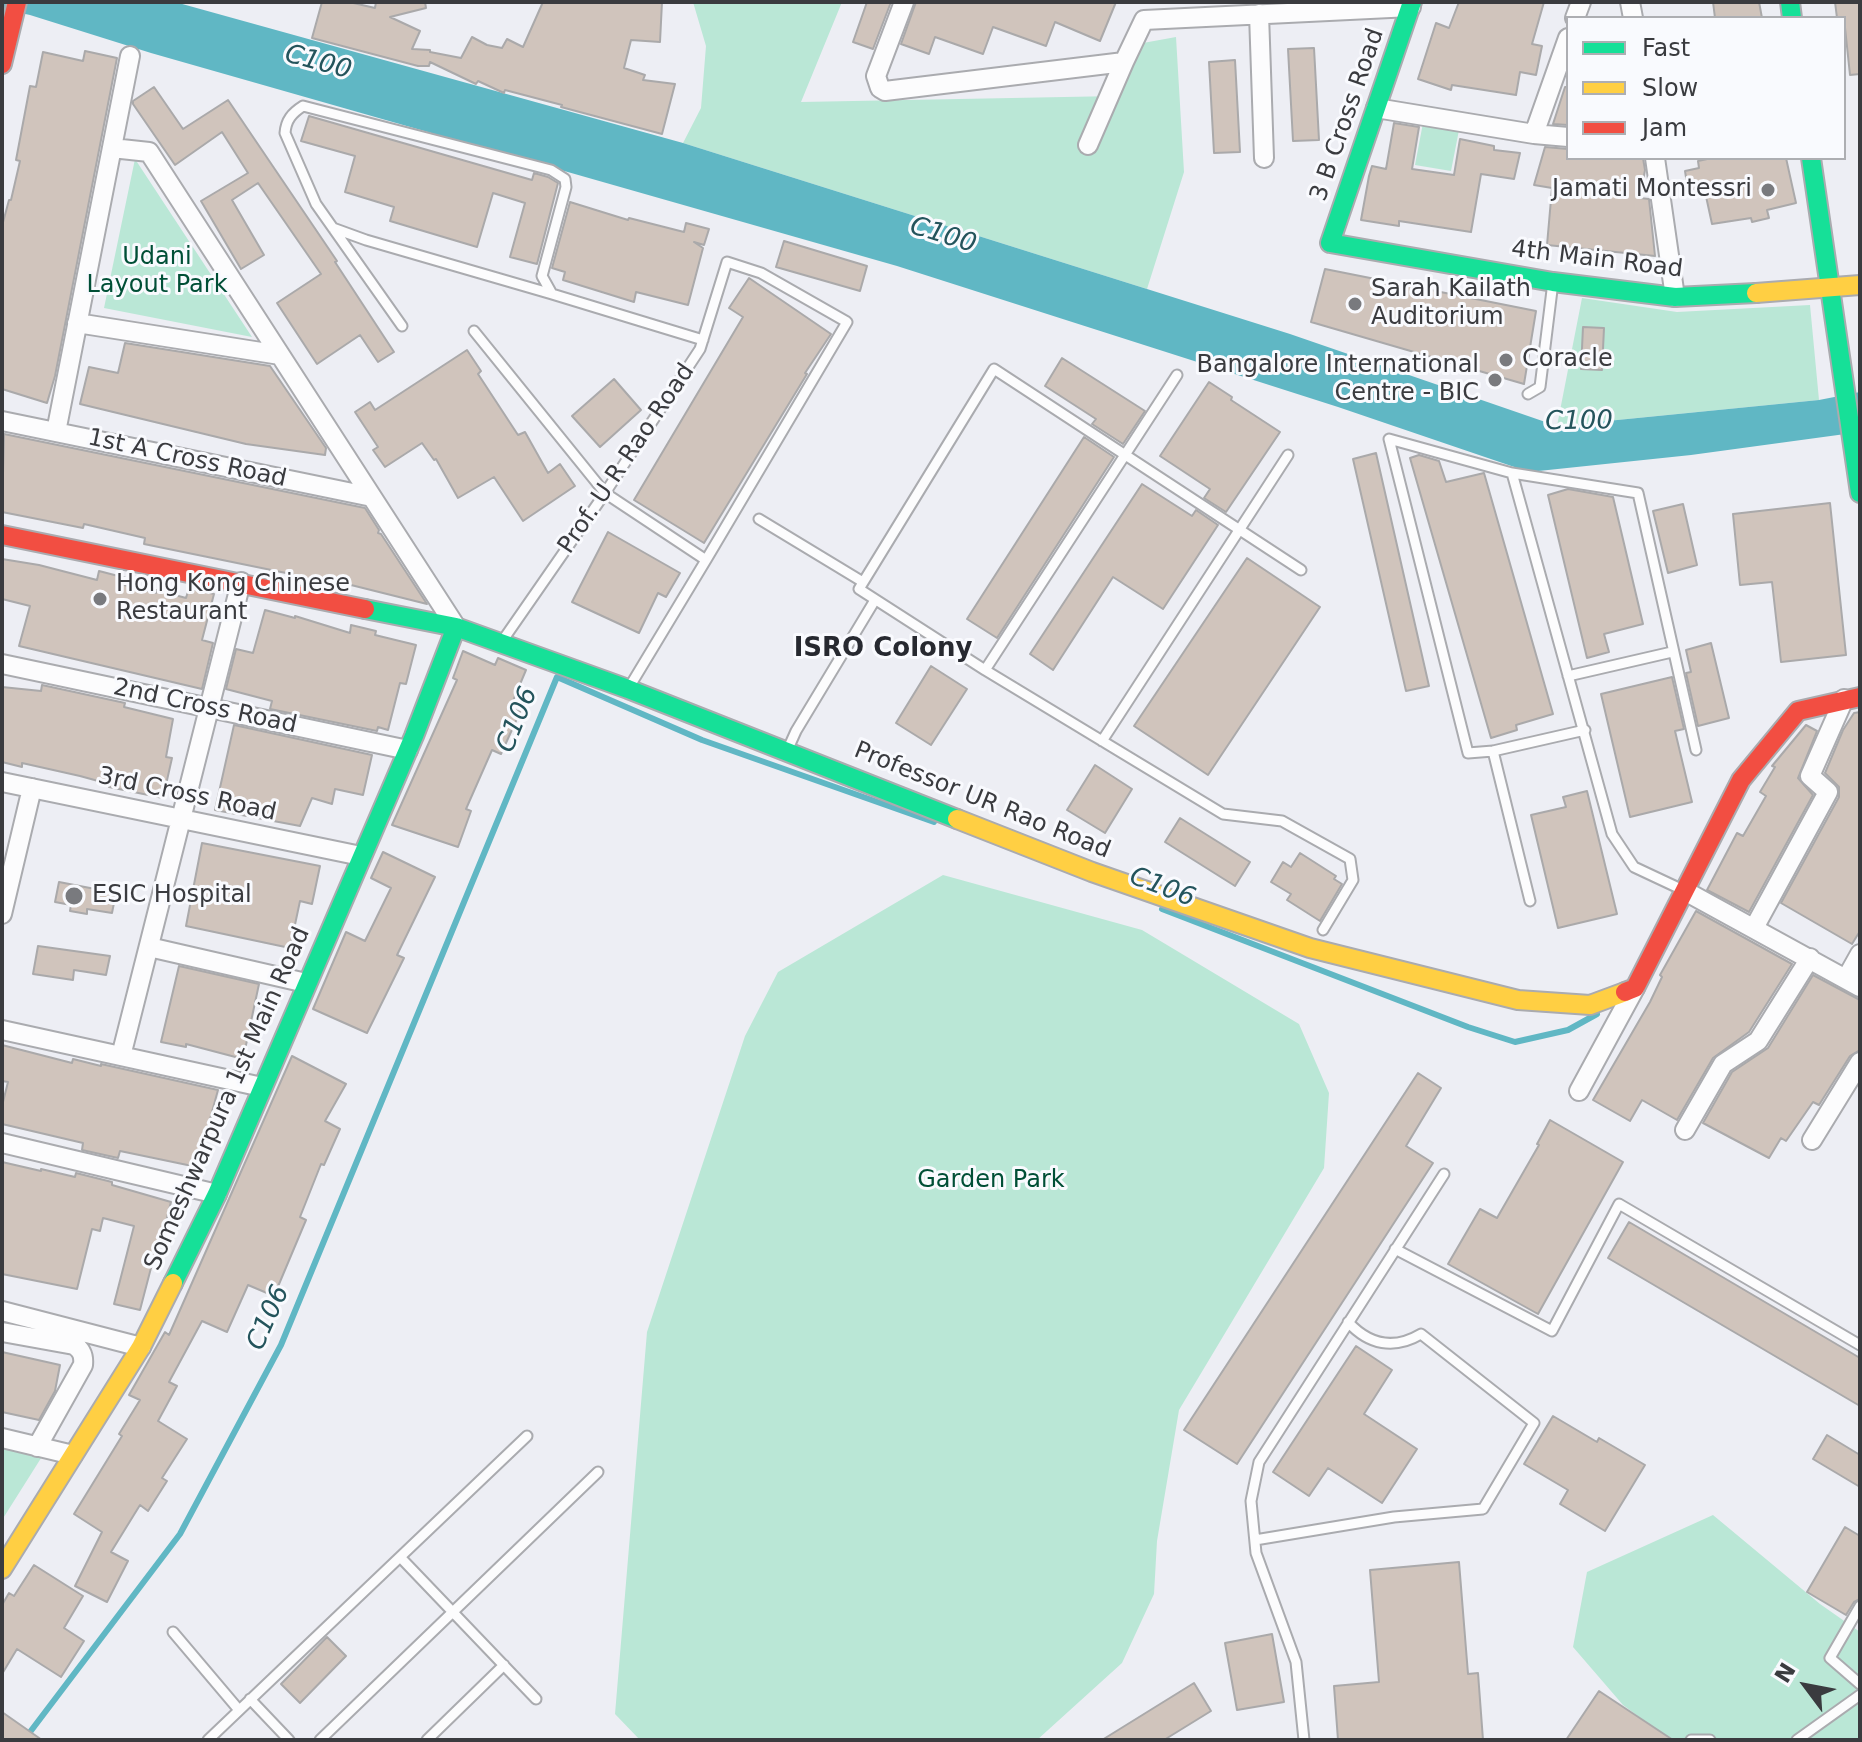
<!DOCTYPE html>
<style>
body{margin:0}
#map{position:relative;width:1862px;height:1742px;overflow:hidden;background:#edeef4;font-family:"DejaVu Sans",sans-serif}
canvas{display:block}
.frame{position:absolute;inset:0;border:4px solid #3a3b3f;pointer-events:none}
.legend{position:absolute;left:1566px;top:16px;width:280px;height:144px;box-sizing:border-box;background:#f9fafe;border:2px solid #adaeb2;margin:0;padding:10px 14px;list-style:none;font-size:24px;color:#3a3b3f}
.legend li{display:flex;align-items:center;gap:16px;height:40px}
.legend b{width:40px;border:2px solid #adaeb2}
.north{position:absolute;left:1766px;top:1646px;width:80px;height:80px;-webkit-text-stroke:6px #f9fafe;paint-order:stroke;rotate:302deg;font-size:22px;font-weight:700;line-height:32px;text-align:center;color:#3a3b3f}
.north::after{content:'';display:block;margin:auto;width:28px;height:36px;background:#3a3b3f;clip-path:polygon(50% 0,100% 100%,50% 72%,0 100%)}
</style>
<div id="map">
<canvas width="1862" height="1742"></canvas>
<div class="frame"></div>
<ul class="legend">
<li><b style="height:10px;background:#16e098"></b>Fast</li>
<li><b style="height:10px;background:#ffcf43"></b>Slow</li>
<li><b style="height:10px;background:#f24e42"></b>Jam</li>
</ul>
<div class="north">N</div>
</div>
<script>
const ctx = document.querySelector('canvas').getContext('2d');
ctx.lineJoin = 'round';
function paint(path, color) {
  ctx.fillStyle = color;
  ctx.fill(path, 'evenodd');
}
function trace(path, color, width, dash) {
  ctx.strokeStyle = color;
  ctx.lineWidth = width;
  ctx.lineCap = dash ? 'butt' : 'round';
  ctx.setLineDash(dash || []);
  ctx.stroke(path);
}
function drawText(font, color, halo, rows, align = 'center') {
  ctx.font = font + ' "DejaVu Sans",sans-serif';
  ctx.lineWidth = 6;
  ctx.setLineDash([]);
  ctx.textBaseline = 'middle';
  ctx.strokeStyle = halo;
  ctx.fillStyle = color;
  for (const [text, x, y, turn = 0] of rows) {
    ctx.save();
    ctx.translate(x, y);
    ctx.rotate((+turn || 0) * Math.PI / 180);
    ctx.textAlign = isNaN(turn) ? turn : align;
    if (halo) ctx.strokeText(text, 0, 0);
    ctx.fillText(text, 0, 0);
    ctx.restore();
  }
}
const green = new Path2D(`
 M693,2h149l-41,100 316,-6 26,-53 33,-6 8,135 -37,117 -464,-146 18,-35 5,-62z
 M1423,123l36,7 -8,41 -36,-6z
 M135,159l117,178 -148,-29z
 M1582,298l95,14 133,-7 9,95 -262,26z
 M943,875l199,55 157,94 30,69 -5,75 -145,242 -22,131 -3,53 -32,69 -85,77h-397l-25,-26 32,-382 98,-296 33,-64z
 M2,1446l41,9 -41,65z
 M1713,1515l107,89 40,28v108h-190l-47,-35 -50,-58 14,-75z`);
const water = new Path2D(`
 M2,2h173l508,141 607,191 267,92 262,-26 41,-8v40l-169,23 -162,17 -191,-65 -441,-141 -746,-213 -121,-38 -28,-6z`);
const stream = new Path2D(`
 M1162,909l306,118 47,15 53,-12 29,-16
 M24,1740l156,-206 101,-189 276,-668 145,63 232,82`);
const building = new Path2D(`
 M322,2h27l26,6 1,-6h49l1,6 -36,9 30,14 -8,18 18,1v2l31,6 11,-21 15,8 15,3 5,-9 16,8 20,-45h119l-2,40 -29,-2 -7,28 21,7 -2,5 32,4 -13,50 -101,-27 1,-2 -57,-15 -1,3 -26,-12 -2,3 -46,-22 -1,4h-11l-106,-28z
 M867,2h24l-18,47 -20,-7z
 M916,2h200l-16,39 -45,-19 -9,24 -53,-19 -10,27 -48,-17 -6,17 -28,-10z
 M1459,2h85l-12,42 10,2 -6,29 -16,-3 -4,23 -64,-10 -1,5 -33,-11 18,-56 13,5z
 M1713,2h46l3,16h-47z
 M1835,2h25v72l-10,1 -6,-57h-7z
 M1314,48l5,92 -26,1 -5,-92z
 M85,51l32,7 -62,318 -8,27 -45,-14v-163l7,-26h2l9,-39 -4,-1 14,-74 6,1 7,-35 40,9z
 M1235,60l5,92 -26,1 -5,-91z
 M154,87l29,42 45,-29 109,161 -2,1 59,90 -16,10 -18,-27 -43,29 -40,-61 44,-29 -63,-91 -26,17 32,55 -23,14 -40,-68 47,-28 -26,-41 -47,33 -42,-61v-3z
 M1565,87h3v38l-15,-1z
 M309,116l223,64 2,-7 14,4 10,6 -21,81 -27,-7 15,-54 -32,-10 -16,54 -87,-26 4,-14 -49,-15 10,-36 -54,-15z
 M1394,123l25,4 -7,42 42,6 6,-36 34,7v4l26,3 -6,26 -33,-5 -10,58 -72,-11v5l-38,-6 8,-44 3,-10 14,3z
 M1545,147l23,2v9h75l2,12 -5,28 9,1 6,57 -108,-11 5,-57 -18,-3z
 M1712,158h74l10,45 -29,7 2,8 -17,4 -1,-4 -39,6 -8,-37 -16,3 -3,-19 14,-3 -1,-7z
 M570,202l58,18 1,-2 55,14 2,-9 23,6 -5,16 -10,-3 9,6 -15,57 -52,-13 -2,10 -71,-22 2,-8 -13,-4z
 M784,241l83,25 -7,25 -84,-24z
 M1325,269l211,42 -12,73 -213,-62z
 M749,278l82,56 -26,39 2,1 -103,169 -70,-43 109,-183 -14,-9z
 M1583,327l21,1 -2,42 -21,-1z
 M125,343l145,23 56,82 -1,7 -79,-11 -166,-40 9,-37 29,6z
 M467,350l14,21 -3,3 40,61 7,-3 23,41 12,-9 15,22 -52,35 -29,-44 -36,21 -22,-39 -2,1 -12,-17 -37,24 -12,-17 5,-3 -23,-35 15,-10 5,8z
 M1062,358l83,53 -22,33 -31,-20 4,-5 -51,-33z
 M614,379l27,31 -41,37 -28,-31z
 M1209,382l23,15 -1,3 49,32 -54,80 -22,-14 6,-9 -50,-33z
 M4,434l361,74 14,22 -1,3 3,1 46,70 -84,-21 -1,5 -56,-15 -142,-29 1,-6 -61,-14 -1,4 -81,-16z
 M1084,437l30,20 -117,181 -30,-19z
 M1376,453l53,233 -23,5 -53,-232z
 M1419,455l20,6 7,21 38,-9 69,241 -37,11 1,5 -26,8 -81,-280z
 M1142,484l50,32 4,-6 22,15 -55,84 -50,-32 -60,93 -23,-16z
 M1568,489l45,8 30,127 -39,10 5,18 -22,6 -39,-163z
 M1830,503l16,152 -65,7 -9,-80 -32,3 -7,-71z
 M1683,504l14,61 -29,8 -15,-62z
 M608,532l72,41 -14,24 -8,-4 -19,40 -67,-31z
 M1247,558l73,49 -112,168 -74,-49z
 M2,559l37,6 58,15 2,-9 27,7 -2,7 32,8v-3l30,8 3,-10 25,6 -12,46 11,3 -11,46 -183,-43 11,-40 -28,-7z
 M265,610l30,8v-2l55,17 1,-8 25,6 -1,4 41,10 -10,39 -6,-1 -12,47 -10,-3 -1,4 -107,-22 2,-8 -46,-12 10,-40 17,4z
 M1711,643l18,75 -31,8 -12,-53 5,-1 -5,-22z
 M463,651l32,14 3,-7 28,12 -16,38 10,4 -19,42 -9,-4 -26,59 5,2 -13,36 -66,-22 65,-145 -4,-2z
 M931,666l36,23 -36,56 -35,-22z
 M1672,677l12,52 -9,2 17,71 -62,15 -29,-123z
 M42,685l83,18 -1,4 49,12 -7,38 6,1 -9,40 -54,-11v-3l-29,-8 -58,-13v4l-20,-5v-75l39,4z
 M1860,712v219l-8,13 -71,-41 58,-106v-10l-14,-14 18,-43 11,-17z
 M234,725l138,30 -9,40 -28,-6 -3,15 -20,-6 -12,28 -85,-16z
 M1806,725l11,6 -19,47 15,17 -64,117 -42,-22 30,-57 6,3 23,-40 -6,-4 15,-25 -3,-1z
 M1095,765l37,24 -27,44 -38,-23z
 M1587,791l30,123 -59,14 -27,-113 35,-8 -3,-10z
 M1180,818l70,44 -15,24 -70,-44z
 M202,843l118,23 -8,38 -12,-3 -10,47 -104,-22z
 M383,852l52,25 -38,78 7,3 -37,75 -54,-24 33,-77 19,9 26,-53 -20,-10z
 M1300,853l36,23 -2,3 8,5 -22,37 -33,-21 4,-6 -20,-12 12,-20 8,5z
 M59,882l57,11 -4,20 -25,-4v5l-17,-3 1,-6 -16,-3z
 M1696,911l96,53 -43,68 -36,26 -36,62 -35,-20 -12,21 -37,-21 57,-98 12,-25 -2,-2z
 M38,946l72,10 -4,19 -32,-5 -1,10 -40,-6z
 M179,966l80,18 -16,75 -57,-15v3l-25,-5z
 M1813,975l47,25v50l-10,6 -31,49 -6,-3 -27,39 -5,-3 -12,20 -66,-35 29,-51 36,-24z
 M2,1045l70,18 1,-4 28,7v-2l117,26 -21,77 -77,-16 -2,7 -36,-8 1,-7 -81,-19v-18l6,-24 -6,-1z
 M292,1056l54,28 -21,37 15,8 -16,36 -3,-1 -21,53 6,3 -32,76 -26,-11 -21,47 -25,-11 -33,61 8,4 -19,35 29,18 -25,39 5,3 -19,30 -8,-6 -29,47 17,9 -21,41 -32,-16 27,-54 -28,-18 48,-78 -3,-2 21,-34 -11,-5 36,-63 4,3z
 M1418,1073l23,15 -35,58 27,17 -196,301 -53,-34z
 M1550,1120l73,42 -85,152 -90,-50 32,-55 17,9 42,-73 -2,-1z
 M2,1162l39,9v-2l34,8 1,-4 36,9v3l59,17 -11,44 -3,-1 -17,65 -26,-6 20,-78 -31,-8 -3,13 -8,-2 -15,60 -75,-15z
 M1629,1222l231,136v48l-252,-148z
 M1356,1346l36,24 -28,44 53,35 -35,54 -54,-35 -19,28 -36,-24z
 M2,1352l58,13 -5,26 -16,29 -37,-8z
 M1553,1416l44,26 2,-4 46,27 -40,66 -45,-27 8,-14 -44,-26z
 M1827,1435l33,20v32l-47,-28z
 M1845,1527l15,9v63l-6,3 -8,13 -39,-23z
 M1459,1562l9,112 10,-1 5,67h-145l-4,-54 45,-4 -9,-112z
 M34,1565l49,31 -19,32 20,13 -23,36 -44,-28 -15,25v-69l7,-12 5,3z
 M1272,1634l12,68 -47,8 -12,-67z
 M327,1637l19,19 -46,47 -19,-19z
 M1194,1683l17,28 -47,29h-62z
 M1599,1691l74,49h-107z
 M2,1712l40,28h-40z`);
const lane = new Path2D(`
 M333,228l33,12 186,54
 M402,326l-86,-122 -31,-71c1,-13 7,-20 18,-27l248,64 14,9 1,8 -24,89 10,18 151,46
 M474,331l131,162 101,67 141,-238 -86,-49 -34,-11 -27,87 -95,144 -102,147
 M1528,394l12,-7 13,-105
 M1512,473l100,361 22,33 49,23
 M759,519l104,63
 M1301,570l-307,-201 -135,220 126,81 238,144 59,7 68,38 3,21 -30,50
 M985,670l192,-295
 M1568,676l104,-24
 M630,686l76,-126
 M1585,730l-92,21 -25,2 -79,-314 123,34 126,20 58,257
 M1102,741l186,-286
 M787,751l9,-20 79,-131
 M1493,751l37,150
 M1395,1249l157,82 67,-127 241,141
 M1255,1540l139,-23 89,-8 51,-86 -113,-89c-27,16 -52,11 -73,-12
 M401,1558l135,141
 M1860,1606l-30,52 30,26
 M173,1632l66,78
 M250,1699l39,41
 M208,1740l319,-304
 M320,1740l278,-268
 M427,1740l77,-75
 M1304,1740l-8,-78 -40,-109 -5,-52 8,-39 185,-288
 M1691,1740h19
 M1797,1740l63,-45`);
const street = new Path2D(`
 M904,2l-28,74 4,12 5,3 239,-29 20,-42 267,-13
 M1630,2l3,16
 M1259,14l5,144
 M1575,18l6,-16
 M1376,108l158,26 34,3
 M1534,134l34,-96
 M1088,145l36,-83
 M112,148l37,4 307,475
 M1655,158l20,139
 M77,323l203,32
 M2,421l370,76
 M56,432l74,-376
 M2,664l406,86
 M2,782l359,74
 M1685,891l175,96
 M2,914l30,-126
 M1754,928l74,-136 -18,-16 34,-77
 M149,947l157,36
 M1846,979l14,-25
 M2,1030l260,57
 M121,1056l120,-474
 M1579,1091l56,-103
 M1685,1130l38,-66 35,-23 52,-83
 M1812,1140l48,-78
 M2,1143l215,51
 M2,1311l139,36
 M2,1332l72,13c8,5 10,11 9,20l-46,82
 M2,1438l71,17`);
const fast = new Path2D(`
 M1412,2l-82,241 223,39 122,15 81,-4
 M1790,2l2,16
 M1811,158l49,335
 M365,609l91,18 172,62 329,130
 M173,1283l44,-89 197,-458 42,-109`);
const slow = new Path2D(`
 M1756,293l104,-8
 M957,819l135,53 218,76 208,52 72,5 35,-13
 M2,1569l139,-222 32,-64`);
const jam = new Path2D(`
 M2,64l15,-62
 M2,535l363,74
 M1625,992l10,-4 106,-208 57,-69 62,-14`);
const markers = [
 [1768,190,8,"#797a7e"],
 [1355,304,8,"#797a7e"],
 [1506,360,8,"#797a7e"],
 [1495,380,8,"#797a7e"],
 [100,599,8,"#797a7e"],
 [74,896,10,"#797a7e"]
];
const streetNames = [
 ["3 B Cross Road",1348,115,-71],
 ["4th Main Road",1597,260,7],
 ["1st A Cross Road",187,459,12],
 ["Prof. U R Rao Road",627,459,-56],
 ["2nd Cross Road",205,707,12],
 ["3rd Cross Road",187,795,12],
 ["Professor UR Rao Road",982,801,22],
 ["Someshwarpura 1st Main Road",228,1099,-66]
];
const poiNames = [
 ["Jamati Montessri",1752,190,"right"],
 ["Sarah Kailath",1371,290],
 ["Auditorium",1371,318],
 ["Coracle",1522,360],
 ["Bangalore International",1479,366,"right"],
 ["Centre - BIC",1479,394,"right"],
 ["Hong Kong Chinese",116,585],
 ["Restaurant",116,613],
 ["ESIC Hospital",92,896]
];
const parkNames = [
 ["Udani",157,258],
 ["Layout Park",157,286],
 ["Garden Park",991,1181]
];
const waterNames = [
 ["C100",318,63,15],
 ["C100",943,236,17],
 ["C100",1579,422,-1],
 ["C106",518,720,-68],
 ["C106",1162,888,21],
 ["C106",269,1318,-66]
];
const neighbourhoodNames = [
 ["ISRO Colony",883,649]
];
paint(green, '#bae7d6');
paint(water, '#60b7c4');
trace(stream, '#60b7c4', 6);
paint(building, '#d0c4bc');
trace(building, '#aaa9aa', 2);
trace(lane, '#aaabaf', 13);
trace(street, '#aaabaf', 22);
trace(fast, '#aaabaf', 22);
trace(slow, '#aaabaf', 22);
trace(jam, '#aaabaf', 22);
trace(lane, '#fcfcfd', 9);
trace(street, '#fcfcfd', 18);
trace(fast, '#16e098', 18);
trace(slow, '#ffcf43', 18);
trace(jam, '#f24e42', 18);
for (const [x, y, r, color] of markers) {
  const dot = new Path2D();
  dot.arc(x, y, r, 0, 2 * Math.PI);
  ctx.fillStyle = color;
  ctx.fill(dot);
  trace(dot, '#f9fafe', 3);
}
drawText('24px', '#3a3b3f', '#f9fafe', streetNames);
drawText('24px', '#3a3b3f', '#f9fafe', poiNames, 'left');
drawText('24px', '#004f36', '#f9fafe', parkNames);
drawText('italic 26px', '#24545c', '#f9fafe', waterNames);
drawText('bold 26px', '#272930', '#f9fafe', neighbourhoodNames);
</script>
